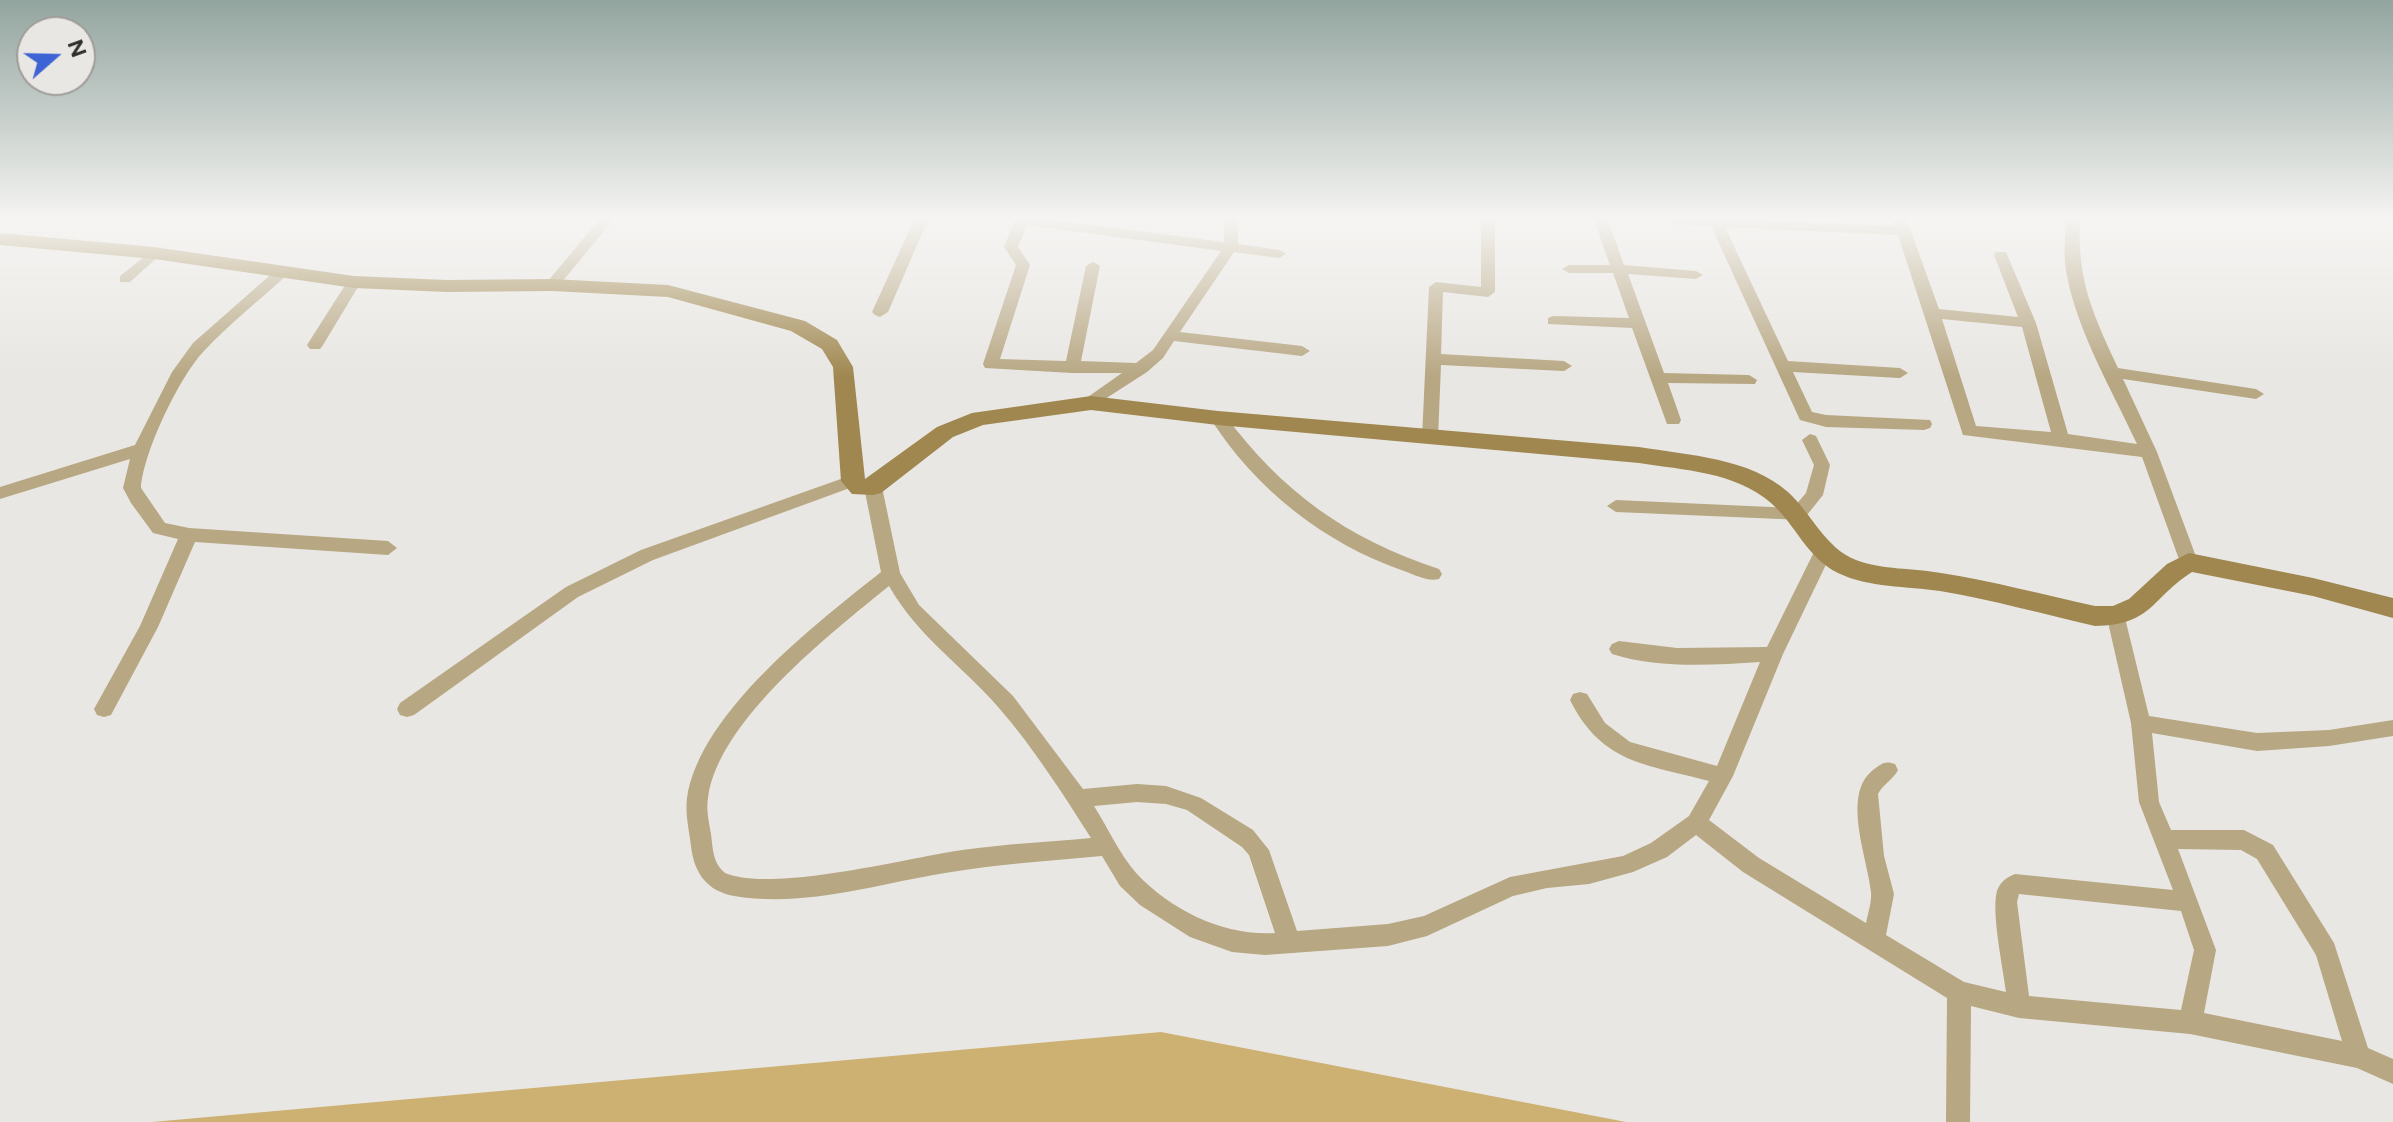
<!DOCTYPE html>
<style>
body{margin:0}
#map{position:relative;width:2393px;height:1122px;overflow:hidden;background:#e9e7e3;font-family:Figtree,sans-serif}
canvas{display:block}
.north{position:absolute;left:16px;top:16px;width:80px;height:80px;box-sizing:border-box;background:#e9e7e3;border:2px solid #9f9d9a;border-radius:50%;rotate:70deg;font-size:22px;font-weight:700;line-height:32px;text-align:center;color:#2f2e2c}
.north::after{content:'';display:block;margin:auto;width:28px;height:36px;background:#3d63d5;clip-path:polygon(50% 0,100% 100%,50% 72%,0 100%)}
</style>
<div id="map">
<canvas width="2393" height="1122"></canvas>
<div class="north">N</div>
</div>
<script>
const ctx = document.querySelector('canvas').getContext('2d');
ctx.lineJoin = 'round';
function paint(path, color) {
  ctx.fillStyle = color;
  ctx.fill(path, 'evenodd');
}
const green = new Path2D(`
 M1161,1032l465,90h-1474z`);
const street = new Path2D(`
 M599,220h14l-56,68h-10v-6z
 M914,220h14l-40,92 -8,5 -5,-2 -3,-3z
 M1015,220h38l171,22v-22h14v24l41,6 7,4 -7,4 -45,-6 -54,80 122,14 8,5 -8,5 -128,-15 -11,17 -16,14 -56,36 -8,-5 2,-4 37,-26h-50l-87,-5 -2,-4 33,-99 -12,-18zM1027,225l194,26 -68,99 -17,13 -55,-2 19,-95 -7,-4 -7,4 -20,95 -66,-2 30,-94 -12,-18z
 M1481,220h14v72l-7,5 -45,-5 -2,62 123,7 8,5 -8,5 -123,-6 -3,73 -8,6 -8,-6 7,-151 7,-5 45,5z
 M1594,220h14l16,45 72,6 7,4 -7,4 -68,-5 36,99 85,2 8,5 -2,4 -87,-1 13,37 -2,4h-12l-35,-96 -84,-4v-6l5,-2 76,2 -16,-45h-44l-7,-4 7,-4h41z
 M1665,220h93l137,6 -2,-6h14l32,89 79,8 -24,-62 2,-3h10l30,71 32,111 69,10c-24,-52 -59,-111 -70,-168 -4,-18 -2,-37 -1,-56h14c-3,61 13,94 38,148l138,21 8,5 -8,5 -133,-20 34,73 41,110 -3,5 -6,2 -9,-7 -38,-105 -179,-22 -65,-200 -173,-8 63,134 112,7 8,5 -8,5 -107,-6 19,40 14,3 104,5 2,4 -2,4 -6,2 -98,-3 -26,-7 -89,-194 -39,-2zM1942,319l80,8 29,105 -75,-6z
 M154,249l7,4 -2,3 -29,26h-10v-6z
 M282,268l7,4 -2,3c-27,25 -57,48 -82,75 -25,25 -62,103 -64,138l24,35 24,5 199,13 9,7 -9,7 -193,-13 -37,85 -47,88 -7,2 -7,-2 -3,-6 46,-83 38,-87 -25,-6 -22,-30 -8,-15 7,-29 -130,40v-12l135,-42 37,-73 21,-29 84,-74z
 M354,277l7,5 -38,63 -3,4h-10l-3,-4 40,-63z
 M1218,412l6,2c59,79 122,124 215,155l3,5 -3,5c-11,3 -24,-4 -35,-8 -79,-27 -149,-82 -194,-153z
 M1810,434l6,2 14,29 -7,30 -20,25 -187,-8 -9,-6 9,-6 177,8 13,-15 8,-28 -12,-25z
 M852,475l9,6 -3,4 -205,75 -75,37 -164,118 -7,2 -7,-2 -3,-6 3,-6 166,-116 75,-37z
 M873,481l9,6 18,86 19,32 94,91 70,93 54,-5 29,2 35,12 52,32 16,20 28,81 91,-7 36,-8 86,-39 113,-21 28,-13 38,-27 20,-35c-63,-17 -107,-17 -139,-81l3,-6 7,-2 7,2 18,29 25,19 87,24 43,-104c-47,3 -102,7 -148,-8l-3,-5 3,-5 7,-3 58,7 90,-1 47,-95 9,-7 9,7 -49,102 -50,122 -24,44 50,38 107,65c2,-10 6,-22 5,-31 -3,-33 -30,-97 2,-122 8,-6 12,-10 22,-6l3,6c-5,10 -15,14 -20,24l6,62 10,38 -8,41 78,47 42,10c-3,-24 -15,-81 -9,-101 3,-9 10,-14 18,-17l158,16 -34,-88 -8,-79 -24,-105 2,-5h14l2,5 24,98 108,17 72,-3 64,-10v16l-64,10 -72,5 -105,-18 7,69 12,28h73l29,15 61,98 34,105 25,11v25l-36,-16 -167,-34 -171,-16 -48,-12 -1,116h-24l1,-124 -204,-126 -47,-37 -29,22 -34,15 -44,12 -42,4 -34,8 -86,40 -39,10 -123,9 -33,-3 -42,-15 -50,-32 -20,-19 -18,-30c-53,5 -105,8 -157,17 -68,11 -142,35 -211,23 -27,-5 -40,-23 -43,-50 -2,-16 -6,-32 -4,-48 13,-86 130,-175 194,-226l-17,-85zM889,586c29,51 73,79 110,122 34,39 64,86 92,130 -43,4 -86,6 -129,12 -55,8 -189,43 -237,23 -12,-10 -12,-23 -14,-39 -2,-12 -5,-24 -3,-36 10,-77 123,-165 181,-212zM1137,802l29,2 21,6 55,37 7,8 26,78c-51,3 -103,-22 -138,-59 -17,-19 -29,-46 -43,-68zM2178,849l63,1 16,9 59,96 26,86 -138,-28 12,-63zM2019,894l162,17 13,39 -13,60 -152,-14 -12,-94z`);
const secondary = new Path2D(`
 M0,233l154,14 200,29 93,4 105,-1 116,6 137,36 32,19 16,27 12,112 72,-52 35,-14 119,-17 127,15 421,36c49,8 111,11 149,45 24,22 37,56 68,68 26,10 58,8 85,13 52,8 103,22 154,33h18l16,-7 38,-35 22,-11 124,25 80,20v20l-80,-22 -121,-24c-41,26 -39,53 -97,54 -51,-12 -103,-26 -155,-35 -33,-5 -71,-3 -102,-18 -31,-15 -42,-48 -67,-70 -35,-31 -88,-33 -132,-40l-421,-38 -127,-15 -108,15 -30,12 -72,56 -8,2 -21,-1 -11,-13 -8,-114 -11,-18 -31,-18 -123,-34 -116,-6 -105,1 -93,-4 -200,-29 -154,-14z`);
paint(green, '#cdb173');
paint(street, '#b7a783');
paint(secondary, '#9f874f');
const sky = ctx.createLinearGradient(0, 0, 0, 377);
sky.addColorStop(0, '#93a59f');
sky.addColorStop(0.58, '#f5f4f2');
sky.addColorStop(1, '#f5f4f200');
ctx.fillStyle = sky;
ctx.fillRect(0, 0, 2393, 377);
</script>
